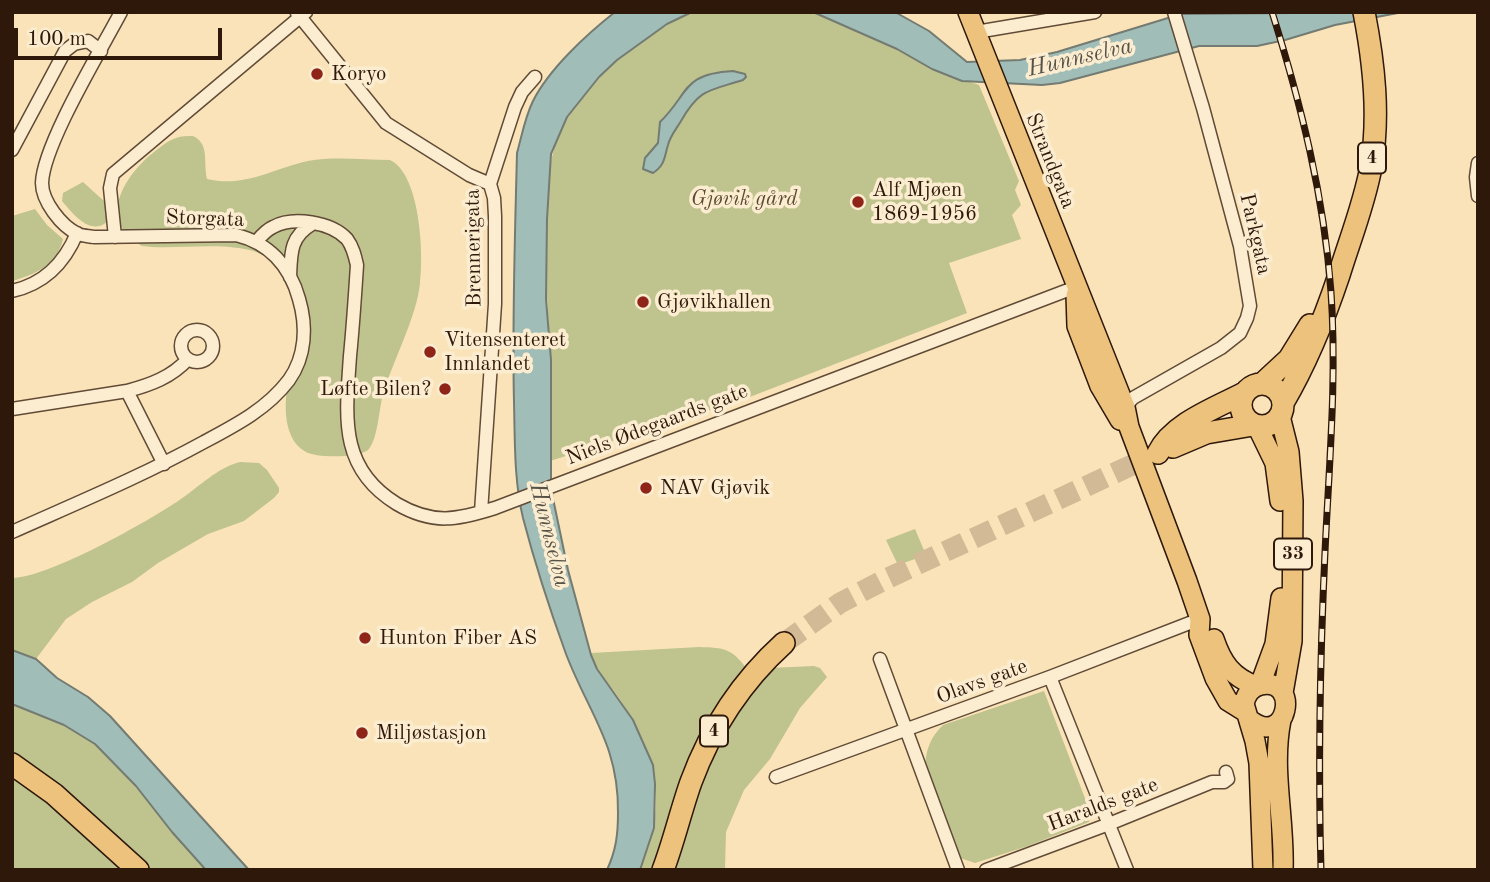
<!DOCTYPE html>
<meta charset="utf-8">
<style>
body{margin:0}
#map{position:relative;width:1490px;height:882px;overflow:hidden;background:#fae3b8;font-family:"Old Standard TT",serif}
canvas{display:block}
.frame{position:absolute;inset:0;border:14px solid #2e180a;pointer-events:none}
.scale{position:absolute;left:14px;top:28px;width:208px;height:32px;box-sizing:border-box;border:4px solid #2e180a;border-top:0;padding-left:9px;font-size:21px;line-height:24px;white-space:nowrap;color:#2e180a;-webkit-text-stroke:5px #fcedd1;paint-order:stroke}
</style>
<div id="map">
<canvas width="1490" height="882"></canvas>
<div class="frame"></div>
<div class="scale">100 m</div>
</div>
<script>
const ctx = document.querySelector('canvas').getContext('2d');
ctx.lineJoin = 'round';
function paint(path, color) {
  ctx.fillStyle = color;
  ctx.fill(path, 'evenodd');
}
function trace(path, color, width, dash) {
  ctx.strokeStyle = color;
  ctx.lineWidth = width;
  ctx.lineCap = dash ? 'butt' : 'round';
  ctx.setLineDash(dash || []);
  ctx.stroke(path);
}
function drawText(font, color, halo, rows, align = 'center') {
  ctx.font = font + ' "Old Standard TT",serif';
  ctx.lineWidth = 7;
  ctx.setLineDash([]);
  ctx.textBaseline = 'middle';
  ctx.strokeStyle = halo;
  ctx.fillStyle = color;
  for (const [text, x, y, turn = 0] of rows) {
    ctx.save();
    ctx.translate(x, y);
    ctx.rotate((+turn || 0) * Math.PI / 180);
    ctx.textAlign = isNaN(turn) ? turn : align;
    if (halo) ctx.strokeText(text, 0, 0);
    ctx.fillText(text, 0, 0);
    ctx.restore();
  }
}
const green = new Path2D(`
 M692,12h121l84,37 35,20 47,16 40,96 -4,9 6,15 -9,10 9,24 -72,24 18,50 -225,87 -192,61c0,-33 2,-68 1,-101 -3,-65 -18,-187 16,-243 27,-46 78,-82 125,-105z
 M193,136c17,8 10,26 14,43 37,9 65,-10 101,-18 26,-5 56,-1 82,-1 30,14 34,93 30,123 -3,33 -27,78 -37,111 -4,14 -5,46 -15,56 -10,8 -52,8 -62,2 -26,-14 -22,-57 -15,-82 2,-7 6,-13 7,-20 5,-30 -2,-68 -26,-89 -27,-24 -94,-10 -130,-15 -43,-23 -22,-64 7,-90 8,-6 17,-15 27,-18 5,-2 12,-2 17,-2z
 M83,182l22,20 2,20c-17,14 -34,-8 -45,-21l1,-8z
 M35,209l12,16 16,14c-6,26 -27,35 -51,42v-65z
 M240,462l19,1 8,7 12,18v4l-5,6 -30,23 -36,13 -50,29 -26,19 -40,20 -26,17 -30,40 -24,-9v-72c36,0 137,-57 169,-79 19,-13 36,-31 59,-37z
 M915,529l11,26 -28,10 -12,-25z
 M699,647c26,1 32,1 48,22l67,-3 6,2 7,9 -27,31 -30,51 -26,31 -18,42 -1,38h-85c28,-67 18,-113 -21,-172 -10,-15 -23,-27 -28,-45z
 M1044,691l47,123 -2,8 -61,24 -53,17 -15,-5 -35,-90c1,-19 5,-30 18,-43z
 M12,704l52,21 31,19 41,42 36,46 34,38h-194z`);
const water = new Path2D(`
 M615,12h77l-25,12 -50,36 -18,17 -32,40 -16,37 -4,65 -1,80 5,61v129l17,81 23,85 6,14 36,51 20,45 2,19 -1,44 -14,42h-33c9,-20 11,-35 11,-57 1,-68 -29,-99 -52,-159 -16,-44 -31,-90 -43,-136 -9,-38 -8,-76 -9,-116 -2,-83 1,-166 3,-249 5,-18 8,-36 16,-52 16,-32 54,-67 82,-89z
 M813,12h82l34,19 38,31 53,-2 37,-8 124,-38 222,-2 -68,13 -50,15 -28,6h-58l-139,37 -18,2 -80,-4 -30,-12 -35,-20z
 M733,71l12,3 1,3 -3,3c-34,11 -43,8 -62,41 -4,7 -11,15 -13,24 -4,13 -3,20 -15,28l-10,-4 2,-11 13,-15 2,-21c30,-29 21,-48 73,-51z
 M12,650l24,9 21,19 31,19 22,19 139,154h-43l-34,-38 -36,-46 -41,-42 -31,-19 -52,-21z`);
const highwayTunnel = new Path2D(`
 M784,643l56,-40 46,-24 272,-126`);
const street = new Path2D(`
 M297,13l89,110 83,52 21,9
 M976,32l119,-20
 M12,150l53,-99 9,-7 14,-3 13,10
 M1478,163l-2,14 2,19
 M115,237l-5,-49 3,-14 193,-162
 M256,242c5,-6 10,-12 17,-15 20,-11 58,-5 74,12 6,8 8,17 10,26 -2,31 -4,61 -7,91 -4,60 -12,112 47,148 36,21 60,16 98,4l581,-221
 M290,277c1,-24 0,-40 22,-53
 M12,291c32,-7 53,-29 65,-58
 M181 346a16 16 0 1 1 32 0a16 16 0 1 1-32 0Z
 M127,391c23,-6 45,-14 61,-32
 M1125,407l8,-9 88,-50 19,-15 7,-15 3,-12 -10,-60 -37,-138 -29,-96
 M12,409l115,-18 37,73
 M481,512l14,-208v-88l-1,-18 -4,-14 25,-77 7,-15 13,-15
 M12,532c65,-29 130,-56 192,-90 32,-17 63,-33 85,-62 17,-24 18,-54 10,-81 -9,-33 -30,-56 -63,-64l-142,2c-5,-1 -12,-1 -16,-3 -17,-8 -36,-33 -36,-51 1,-38 59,-133 79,-171
 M880,659l78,211
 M1050,677l77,193
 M776,777l274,-100 150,-58
 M986,870l123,-46 103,-42h12l4,-3 -2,-7`);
const primary = new Path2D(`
 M968,12l157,395 4,20 58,154 13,38 -1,16 16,43 13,23 16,10
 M1076,295l1,31 23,60 20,34
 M1280,416l9,36 4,49 -1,140 -9,52
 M1257,426l18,37 5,38
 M1214,639c8,24 18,38 42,47
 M1260,685l15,-41 6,-46
 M1250,720c38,29 51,-43 11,-35 -10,2 -15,9 -17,19l11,37 4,22 4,107
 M1281,720c-10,50 4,99 2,150`);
const highway = new Path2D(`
 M1241 405a21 21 0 1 1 42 0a21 21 0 1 1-42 0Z
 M1262,384l27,-25 21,-34
 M1283,403c24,-41 41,-83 56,-128 11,-36 25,-70 32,-108 9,-51 3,-104 -7,-155
 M1173,447l33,-14 47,-8
 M1158,453c15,-30 58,-45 86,-60
 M12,764l42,30 84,76
 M663,870c11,-29 18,-60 28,-88 20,-54 51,-101 93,-139`);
const rail = new Path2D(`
 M1272,12c29,92 52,184 59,280 6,87 -2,173 -6,260 -5,106 -7,212 -4,318`);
const markers = [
 [317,74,7,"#8f2418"],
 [858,202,7,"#8f2418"],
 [643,302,7,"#8f2418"],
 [430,352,7,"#8f2418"],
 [445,389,7,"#8f2418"],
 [646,488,7,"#8f2418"],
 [365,638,7,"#8f2418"],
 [362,733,7,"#8f2418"]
];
const shields = [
 [1372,158,28],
 [1293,554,38],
 [714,731,28]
];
const shieldNames = [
 ["4",1372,158],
 ["33",1293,554],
 ["4",714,731]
];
const poiNames = [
 ["Koryo",331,74],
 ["Alf Mjøen",872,190],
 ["1869-1956",872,214],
 ["Gjøvikhallen",657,302],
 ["Vitensenteret",444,340],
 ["Innlandet",444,364],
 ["Løfte Bilen?",431,389,"right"],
 ["NAV Gjøvik",660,488],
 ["Hunton Fiber AS",379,638],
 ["Miljøstasjon",376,733]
];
const streetNames = [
 ["Strandgata",1050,161,68],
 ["Storgata",205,219,2],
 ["Parkgata",1255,234,77],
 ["Brennerigata",474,248,-91],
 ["Niels Ødegaards gate",657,425,-21],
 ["Olavs gate",982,682,-20],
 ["Haralds gate",1103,805,-21]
];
const parkNames = [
 ["Gjøvik gård",744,199]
];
const waterNames = [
 ["Hunnselva",1080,58,-13],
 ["Hunnselva",549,535,76]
];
paint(green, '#bfc38e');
paint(water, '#a1bdb7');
trace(water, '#737b72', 2);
trace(highwayTunnel, '#d1ba95', 21, [21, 10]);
trace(street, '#614b36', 15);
trace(primary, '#2e180a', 22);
trace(highway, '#2e180a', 24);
trace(street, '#fcedd1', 12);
trace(primary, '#edc27c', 19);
trace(highway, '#edc27c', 21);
trace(rail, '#2e180a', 7);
trace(rail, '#fcedd1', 4.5, [13]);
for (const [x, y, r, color] of markers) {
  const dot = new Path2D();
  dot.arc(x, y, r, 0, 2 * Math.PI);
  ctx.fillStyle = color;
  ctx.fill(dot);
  trace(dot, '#fcedd1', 2.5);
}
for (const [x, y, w] of shields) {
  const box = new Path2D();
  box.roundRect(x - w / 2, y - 15.5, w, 31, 5);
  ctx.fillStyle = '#fcedd1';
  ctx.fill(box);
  trace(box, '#2e180a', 2);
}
drawText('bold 19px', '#2e180a', null, shieldNames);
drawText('21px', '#2e180a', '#fcedd1', poiNames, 'left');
drawText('21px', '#2e180a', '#fcedd1', streetNames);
drawText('italic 21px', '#5a4b32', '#fcedd1', parkNames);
drawText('italic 23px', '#565247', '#fcedd1', waterNames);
</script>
